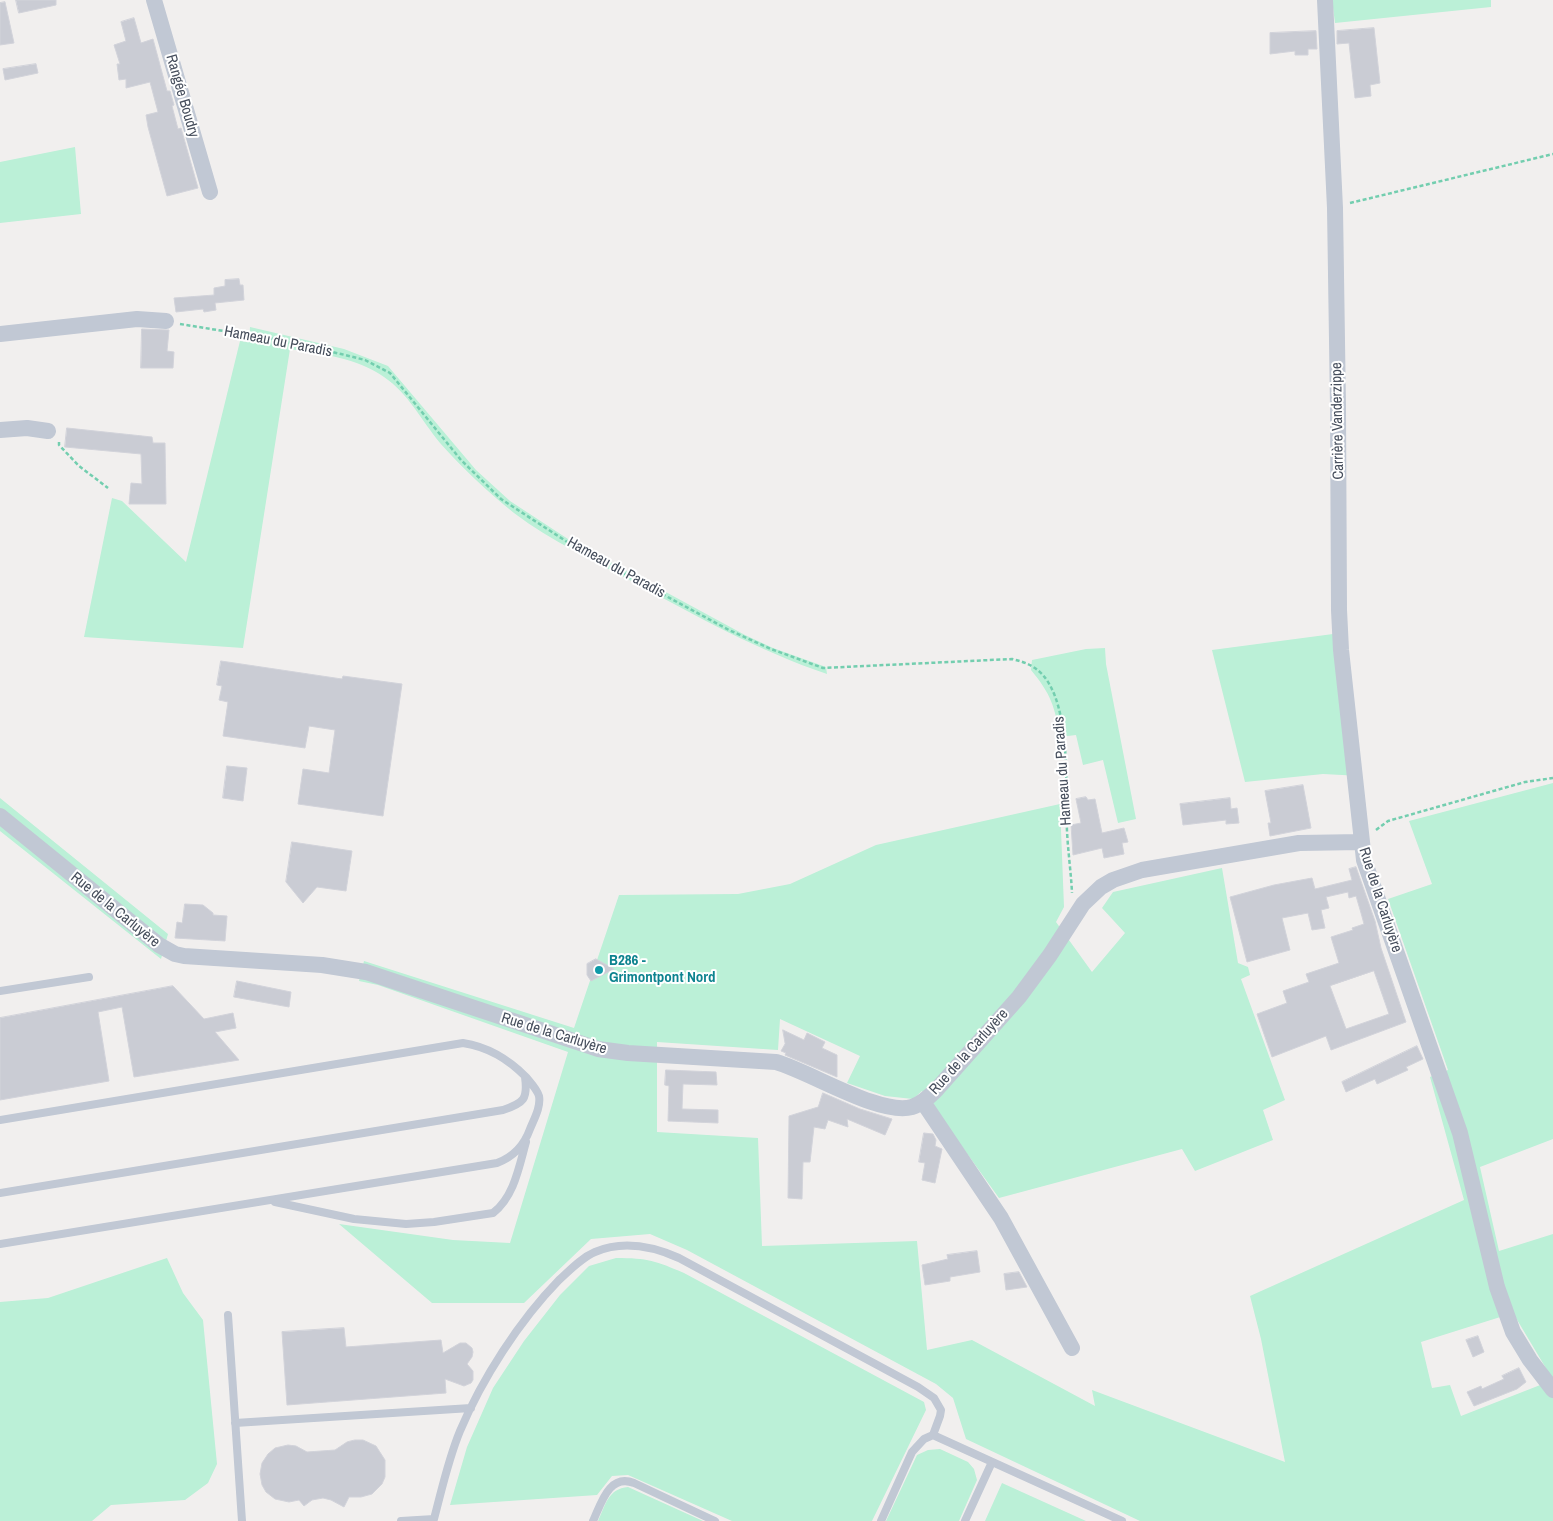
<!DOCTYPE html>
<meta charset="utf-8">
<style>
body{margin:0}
canvas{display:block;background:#f1efee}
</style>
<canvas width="1553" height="1521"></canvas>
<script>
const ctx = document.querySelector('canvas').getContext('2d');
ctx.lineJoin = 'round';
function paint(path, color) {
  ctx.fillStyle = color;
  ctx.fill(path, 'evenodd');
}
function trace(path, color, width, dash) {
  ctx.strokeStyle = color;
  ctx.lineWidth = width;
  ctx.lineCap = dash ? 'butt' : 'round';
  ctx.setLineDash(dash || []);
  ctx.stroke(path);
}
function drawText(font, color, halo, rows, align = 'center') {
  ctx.font = font + ' "Archivo Narrow",sans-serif';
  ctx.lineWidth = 4;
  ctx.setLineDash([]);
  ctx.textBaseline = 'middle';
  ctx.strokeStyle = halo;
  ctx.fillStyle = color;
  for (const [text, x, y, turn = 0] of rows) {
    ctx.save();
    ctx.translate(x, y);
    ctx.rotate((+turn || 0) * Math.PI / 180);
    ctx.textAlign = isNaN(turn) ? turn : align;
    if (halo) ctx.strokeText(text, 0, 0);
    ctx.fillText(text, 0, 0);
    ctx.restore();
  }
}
const green = new Path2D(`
 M1332,0h159v7l-156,16z
 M75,147l6,67 -81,9v-61z
 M250,327l94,22 44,17 88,104 34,31 58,38 177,96 28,13 53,19 1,7c-68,-23 -129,-57 -192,-91 -40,-22 -84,-42 -121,-70 -26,-21 -52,-45 -74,-70 -18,-22 -32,-50 -56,-66 -27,-19 -62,-23 -94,-28l-47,299 -159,-11 28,-139 10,3 64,61 54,-221 9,1z
 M1333,634l28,142 -38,-2 -78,8 -33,-132z
 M1105,648l1,16 30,155 -18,4 -15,-63 -20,5 -7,-30 -16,2c-5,-30 -9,-43 -29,-67l1,-10 54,-11z
 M1553,783v356l-73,28 19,84 54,-17v146l-40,-67 -92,29 11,46 18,-3 11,31 92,-36v141h-413l-174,-82 -13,-41 -17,-14 -249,-134 -37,-16 -59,5 -67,64h-92l-93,-79 114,16 57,3 58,-191 -190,-67 -19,-4 5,-20 210,67 45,-133 119,-1 52,-10 86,-39 184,-41 4,103 -8,15 36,50 33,-39 -23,-25 11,-16 109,-24 16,95 10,4 2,8 -9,4 44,121 -22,10 10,30 -78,31 -13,-22 -183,49 -77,-107 -9,8 -28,-3 -38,-13 13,-27 -80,-37 -2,31 -121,-8v90l101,6 4,108 155,-5 10,109 45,-10 123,66 -3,-16 193,72 -24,-123 -11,-43 214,-96 -34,-123 18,-7 -60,-171 44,-15 -23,-63z
 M0,798l168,136 -7,25 -161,-128z
 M167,1258l16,35 20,27 14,144 -9,19 -23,17 -74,5 -19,16h-92v-219l48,-4z
 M616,1258c32,0 40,3 68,15l240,129 2,8 -54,111h-140l-104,-46 -16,1 -15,19 -147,10 17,-58 26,-59 31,-47 36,-46 29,-29z
 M940,1449l28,13 6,7 3,11 -18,41h-73l31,-66 11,-5z
 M1002,1483l84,38h-101z
 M628,1487l75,34h-105c8,-17 10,-32 30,-34z`);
const building = new Path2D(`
 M16,0h40v5l-37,8z
 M5,2l9,41 -14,2v-42z
 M134,18l7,25 12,-4 14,52h3l4,14 -2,1 6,23 3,-1 17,60 -31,8 -19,-69 -2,-12 12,-3 -8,-30 -24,6v-9l-7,1 -2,-16h3l-6,-19 12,-4 -5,-19z
 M1374,28l6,55 -10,2 1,11 -16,2 -6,-55 -12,1v-13z
 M1316,31l1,18h-9v6h-13v-4l-25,3v-21z
 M36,64l2,9 -33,7 -2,-11z
 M239,279l1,6h3l1,15 -29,3 1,7 -12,2 -1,-3 -27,3 -2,-14 40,-3v-7l11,-2v-6z
 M142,329l27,1 -2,21 7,1 -1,16h-32z
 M67,428l85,9 1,6h12l1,61h-37l2,-21 11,1 -1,-30 -76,-7z
 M221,661l121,18 1,-3 59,8 -19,132 -85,-12 5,-35 26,4 6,-43 -26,-4 -4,22 -82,-12 5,-34 -9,-2 3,-14 -5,-1z
 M227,766l20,2 -4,33 -20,-3z
 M1303,785l8,43 -41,8 -2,-13h3l-6,-32z
 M1086,797l2,3 7,-1 7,34 22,-5 4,14 -6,1 2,11 -20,4 -2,-10 -29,7 -2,-30 10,-2 -5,-24z
 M1230,798l1,11 6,-1 2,15 -13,1v-4l-43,5 -3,-21z
 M292,842l60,9 -6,40 -29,-4 -14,16 -17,-21z
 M1356,867l19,54 6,27 25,74 -75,28 -5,-14 -54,21 -15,-43 30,-11 -4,-12 26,-9 -3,-8 33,-11 -8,-26 22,-7 -1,-2 12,-4 -3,-11 -5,-17 -7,2 -1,-6 -22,5 3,11 -8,2 4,18 -13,2 -4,-17 -26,5 8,32 -43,12 -17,-65 44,-12 38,-7 3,11 37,-9 -3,-11zM1374,971l15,43 -43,15 -16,-43z
 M185,904l18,1 10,8v2l14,1 -2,25 -50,-3 2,-16 5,1z
 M596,959l18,10 -23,12 -4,-6v-11z
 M237,981l54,11 -2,15 -55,-10z
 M173,986l31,33 29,-6 3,15 -21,4 24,28 -105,17 -12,-70 -24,5 11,69 -109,19v-82z
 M783,1030l21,10 3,-7 18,9 -3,6 15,7v22l-52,-22 1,-2 -5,-2 4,-7z
 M1417,1046l6,13 -17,8 2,3 -31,14 -2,-5 -29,13 -4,-10z
 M666,1070l50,2 1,13 -34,-1 -1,25 36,1v13l-50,-2 1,-35 -4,-1z
 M823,1093l37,16 32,10 -7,16 -38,-16 1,8 -20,-7 -3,9 -11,-2 -4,35h-7l-1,37 -14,-1 1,-82 29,-9z
 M924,1133l9,1 3,6 -1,6 7,3 -7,34 -13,-3 3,-17 -6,-1z
 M977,1251l3,21 -30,5v4l-25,4 -3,-20 26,-6 -1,-4z
 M1019,1272l8,15 -21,3 -2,-16z
 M344,1328l2,19 95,-7 2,13 17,-10h6l6,5 1,4 -1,5 -5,7 6,7v9l-2,3 -7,3 -19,-7 1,14 -159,12 -5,-73z
 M1478,1336l6,16 -11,5 -7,-17z
 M1519,1368l7,14 -9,7 -43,17 -7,-14 14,-6 1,3 22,-10 -2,-3z
 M355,1440h8l13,6 9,14v17l-3,7 -10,10 -11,3h-12l-5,10 -13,-7 -8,-2 -11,2 -8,6 -5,-6 -10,2 -14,-3 -9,-7 -4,-7 -2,-11 2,-11 6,-9 7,-6 13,-3 8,1 11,6 28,-2 12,-8z`);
const path = new Path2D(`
 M1350,203l203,-49
 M180,324l93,15 68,15 24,6 25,13 71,87 40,39 74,48 154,83 42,19 52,19 189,-9c12,3 21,6 30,15 30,33 23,114 25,157 1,21 4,41 5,62
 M59,442v3l20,21 29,22
 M1376,830l12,-9 137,-39 28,-4`);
const lane = new Path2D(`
 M0,991l89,-14
 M0,1120l463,-77c26,4 45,16 63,34 4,5 11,12 13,19 2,11 -5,23 -9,33 -6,17 -17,28 -33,34l-497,81
 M0,1193l503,-83c21,-7 25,-11 22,-33
 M275,1202l79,17 52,5 28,-2 59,-9c21,-16 26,-46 33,-71
 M228,1315l14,206
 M235,1423l236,-15
 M933,1435l189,86
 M401,1521l33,-2c8,-30 14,-59 26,-88 22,-52 59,-110 99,-151 11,-10 22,-22 36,-28 28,-12 57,-6 84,6l239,129 16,11 7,12 -1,6 -7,19 -9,4 -12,13 -31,69
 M593,1521c8,-17 16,-48 41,-38l81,38
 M965,1521l27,-59`);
const street = new Path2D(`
 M154,0l56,192
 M1325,0l10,208 3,199 1,203 2,40 23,210 96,273 37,154 11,31 5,14 17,28 23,30
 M0,334l137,-15 29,2
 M0,430l27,-2 21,3
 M0,816l159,129 16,9 9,2 138,9 44,7 232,77 30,4 148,9c35,10 104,54 136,45 10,-3 18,-11 25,-18l82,-92 31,-42 33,-51 18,-17 12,-7 29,-10 157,-27 63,-1
 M923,1102l78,116 71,130`);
const markers = [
 [599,970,5,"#0f9aa8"]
];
const streetNames = [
 ["Rangée Boudry",182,96,74],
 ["Hameau du Paradis",278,342,11],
 ["Carrière Vanderzippe",1338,421,-91],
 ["Hameau du Paradis",616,568,29],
 ["Hameau du Paradis",1063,771,-94],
 ["Rue de la Carluyère",1380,900,72],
 ["Rue de la Carluyère",115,910,39],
 ["Rue de la Carluyère",554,1034,17],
 ["Rue de la Carluyère",969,1052,-48]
];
const cultureNames = [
 ["B286 -",609,961],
 ["Grimontpont Nord",609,978]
];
paint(green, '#bbf0d7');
paint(building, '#caccd4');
trace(building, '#d2d3da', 1);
trace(path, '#73ceaf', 2.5, [4, 2.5]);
trace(lane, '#c1c8d4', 8);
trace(street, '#c1c8d4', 16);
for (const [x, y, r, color] of markers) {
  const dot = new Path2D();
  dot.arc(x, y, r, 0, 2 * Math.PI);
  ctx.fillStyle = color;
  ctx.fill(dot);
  trace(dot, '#fff', 2);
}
drawText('15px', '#464e5c', '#fff', streetNames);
drawText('bold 15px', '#0d838f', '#fff', cultureNames, 'left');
</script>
